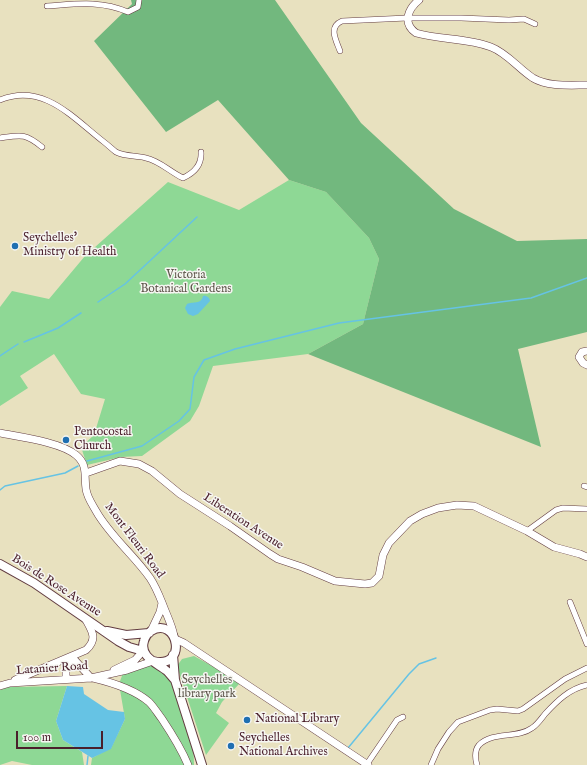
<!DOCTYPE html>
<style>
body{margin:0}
#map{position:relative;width:587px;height:765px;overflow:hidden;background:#e8e1bf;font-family:"IM FELL English",serif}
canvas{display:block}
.scale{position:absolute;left:16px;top:731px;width:87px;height:18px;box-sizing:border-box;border:2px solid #4a1f2b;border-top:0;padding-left:5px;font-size:12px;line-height:14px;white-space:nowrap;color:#4a1f2b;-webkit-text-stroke:3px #f6f6f2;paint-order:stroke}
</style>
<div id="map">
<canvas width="587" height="765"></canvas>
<div class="scale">100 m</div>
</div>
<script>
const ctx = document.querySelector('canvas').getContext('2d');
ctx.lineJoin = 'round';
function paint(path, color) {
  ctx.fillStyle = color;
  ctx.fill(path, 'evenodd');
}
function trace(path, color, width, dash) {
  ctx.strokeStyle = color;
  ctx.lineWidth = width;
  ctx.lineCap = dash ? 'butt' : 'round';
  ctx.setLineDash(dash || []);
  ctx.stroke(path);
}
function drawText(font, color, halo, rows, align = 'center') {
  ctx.font = font + ' "IM FELL English",serif';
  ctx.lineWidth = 3;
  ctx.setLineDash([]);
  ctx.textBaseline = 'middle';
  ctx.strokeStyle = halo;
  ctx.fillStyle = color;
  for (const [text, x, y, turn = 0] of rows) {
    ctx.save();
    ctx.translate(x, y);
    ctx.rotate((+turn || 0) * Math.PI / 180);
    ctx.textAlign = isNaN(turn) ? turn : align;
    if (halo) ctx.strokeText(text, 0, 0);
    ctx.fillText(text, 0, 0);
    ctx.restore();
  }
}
const green = new Path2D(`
 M289,180l37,12 43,46 10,21 -16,65 -55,30 -95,12 -14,40 -9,15 -48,35 -21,1 -34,8 -6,-18 13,-12 11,-36 -24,-5 -27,-40 -34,22 8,12 -28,18v-99l12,-16 37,8 36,-43 83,-74 71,28z
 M194,656l47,26 -19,20 -6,11 13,10 -23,32 -29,-89 5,-7z
 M153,661l22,19 18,54 1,31h-103l1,-7 19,-10 14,-29 -6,-35 4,-11z
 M67,686l-11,35 7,19 19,12 2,13h-52l-20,-4 -12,4v-75l9,-3z`);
const forest = new Path2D(`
 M131,0h144l86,123 93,86 63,32 70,-2v93l-69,17 23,98 -233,-93 55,-30 16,-65 -10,-21 -43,-46 -37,-12 -71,-80 -52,32 -72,-91 38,-37z`);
const water = new Path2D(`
 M203,296c3,-1 7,2 7,5l-12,13 -5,2 -5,-2 -3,-6 2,-4c6,-3 14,1 16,-8z
 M67,686l16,1 1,7 24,16 16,2 1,7 -14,30 -19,9 -29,-18 -7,-19z`);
const stream = new Path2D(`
 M98,302l27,-18 72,-67
 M24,342l34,-14 23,-15
 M0,356l18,-12
 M87,461l55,-15 37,-25 11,-12 4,-32 10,-17 31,-11 104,-26 192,-25 56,-20
 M0,490l5,-4 60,-13 13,-7
 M348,748l61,-74 10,-10 17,-6
 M87,765l1,-9`);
const street = new Path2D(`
 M47,6c29,-2 53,-6 81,6l10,-5 1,-7
 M340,51c-4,-11 -12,-24 2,-30l65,-3h54l48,2 15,-1 11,5
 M0,100c43,-18 73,18 104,42 4,3 8,7 12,10 10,5 19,3 30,6 14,3 24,14 37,20 11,-5 19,-13 18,-26
 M0,138c21,-3 25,-5 42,9
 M584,486l3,1
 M527,531l29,-21 7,-2 24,1
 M570,602l17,42
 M367,764l30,-44 6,-3
 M431,765l7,-16 11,-17 9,-10 32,-12 7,-1 21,2 5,-2 42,-30 22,-11
 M477,765c-2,-7 -3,-14 2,-20 14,-14 38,-6 53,-17 5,-3 9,-9 13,-14 12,-13 24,-25 42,-29`);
const secondary = new Path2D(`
 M419,0c-11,9 -17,23 -3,33 24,7 51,5 75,14 16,6 28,22 42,31 15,9 37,7 54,7
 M587,351l-5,1 -3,5 4,6 4,2
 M0,433c20,4 61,9 76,22 12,10 8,20 10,34 1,8 6,15 10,22 14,25 38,44 54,67 6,9 9,17 13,27 4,11 9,20 11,31
 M86,473l34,-12 19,3 13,7 28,23 50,32 40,28 8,5 24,8 33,14 30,3 7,-1 7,-7 4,-21 6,-12 21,-22 12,-7 16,-6 19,-3 17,1 53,25 27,16 26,7 7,3
 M151,631l9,-19 2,-9
 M175,639l9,4 184,122
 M114,670l21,-10 8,-9
 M93,678c17,4 42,12 56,24 5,5 9,12 13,17 10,15 19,29 26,46
 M66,679v-10l6,-12 19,21
 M15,680l71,-30c12,-11 6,-19 0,-30
 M0,686l10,-3 81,-5 36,-8 26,-9`);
const primary = new Path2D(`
 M0,564l34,19 84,58 11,6 14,4
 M107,631l19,4 23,-2
 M173,655l2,25 27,85
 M153,661c36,9 25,-46 -2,-30 -3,2 -6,6 -7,10 -5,16 13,22 23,30 3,3 5,6 8,9`);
const markers = [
 [15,246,4,"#1f6fb2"],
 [66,440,4,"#1f6fb2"],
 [247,720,4,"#1f6fb2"],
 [231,746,4,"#1f6fb2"]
];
const poiNames = [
 ["Seychelles'",23,239],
 ["Ministry of Health",23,253],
 ["Pentocostal",74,433],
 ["Church",74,447],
 ["National Library",255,720],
 ["Seychelles",239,739],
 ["National Archives",239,753]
];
const parkNames = [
 ["Victoria",186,276],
 ["Botanical Gardens",186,290],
 ["Seychelles",207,681],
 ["library park",207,695]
];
const streetNames = [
 ["Liberation Avenue",243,522,33],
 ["Mont Fleuri Road",134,541,53],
 ["Bois de Rose Avenue",56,586,33],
 ["Latanier Road",52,669,-4]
];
paint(green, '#8ed895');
paint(forest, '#72b87e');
paint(water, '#66c3e4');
trace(stream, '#66c3e4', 1.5);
trace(street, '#623c41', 6);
trace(secondary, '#623c41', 8);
trace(primary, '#623c41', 10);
trace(street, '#fff', 5);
trace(secondary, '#fff', 7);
trace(primary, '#fff', 8);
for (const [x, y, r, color] of markers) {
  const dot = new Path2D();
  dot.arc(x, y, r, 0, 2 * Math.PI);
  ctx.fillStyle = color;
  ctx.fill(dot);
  trace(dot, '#f6f6f2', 1.5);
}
drawText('12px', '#4a1f2b', '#f6f6f2', poiNames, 'left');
drawText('12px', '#5e564b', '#f6f6f2', parkNames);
drawText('12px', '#4a1f2b', '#f6f6f2', streetNames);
</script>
